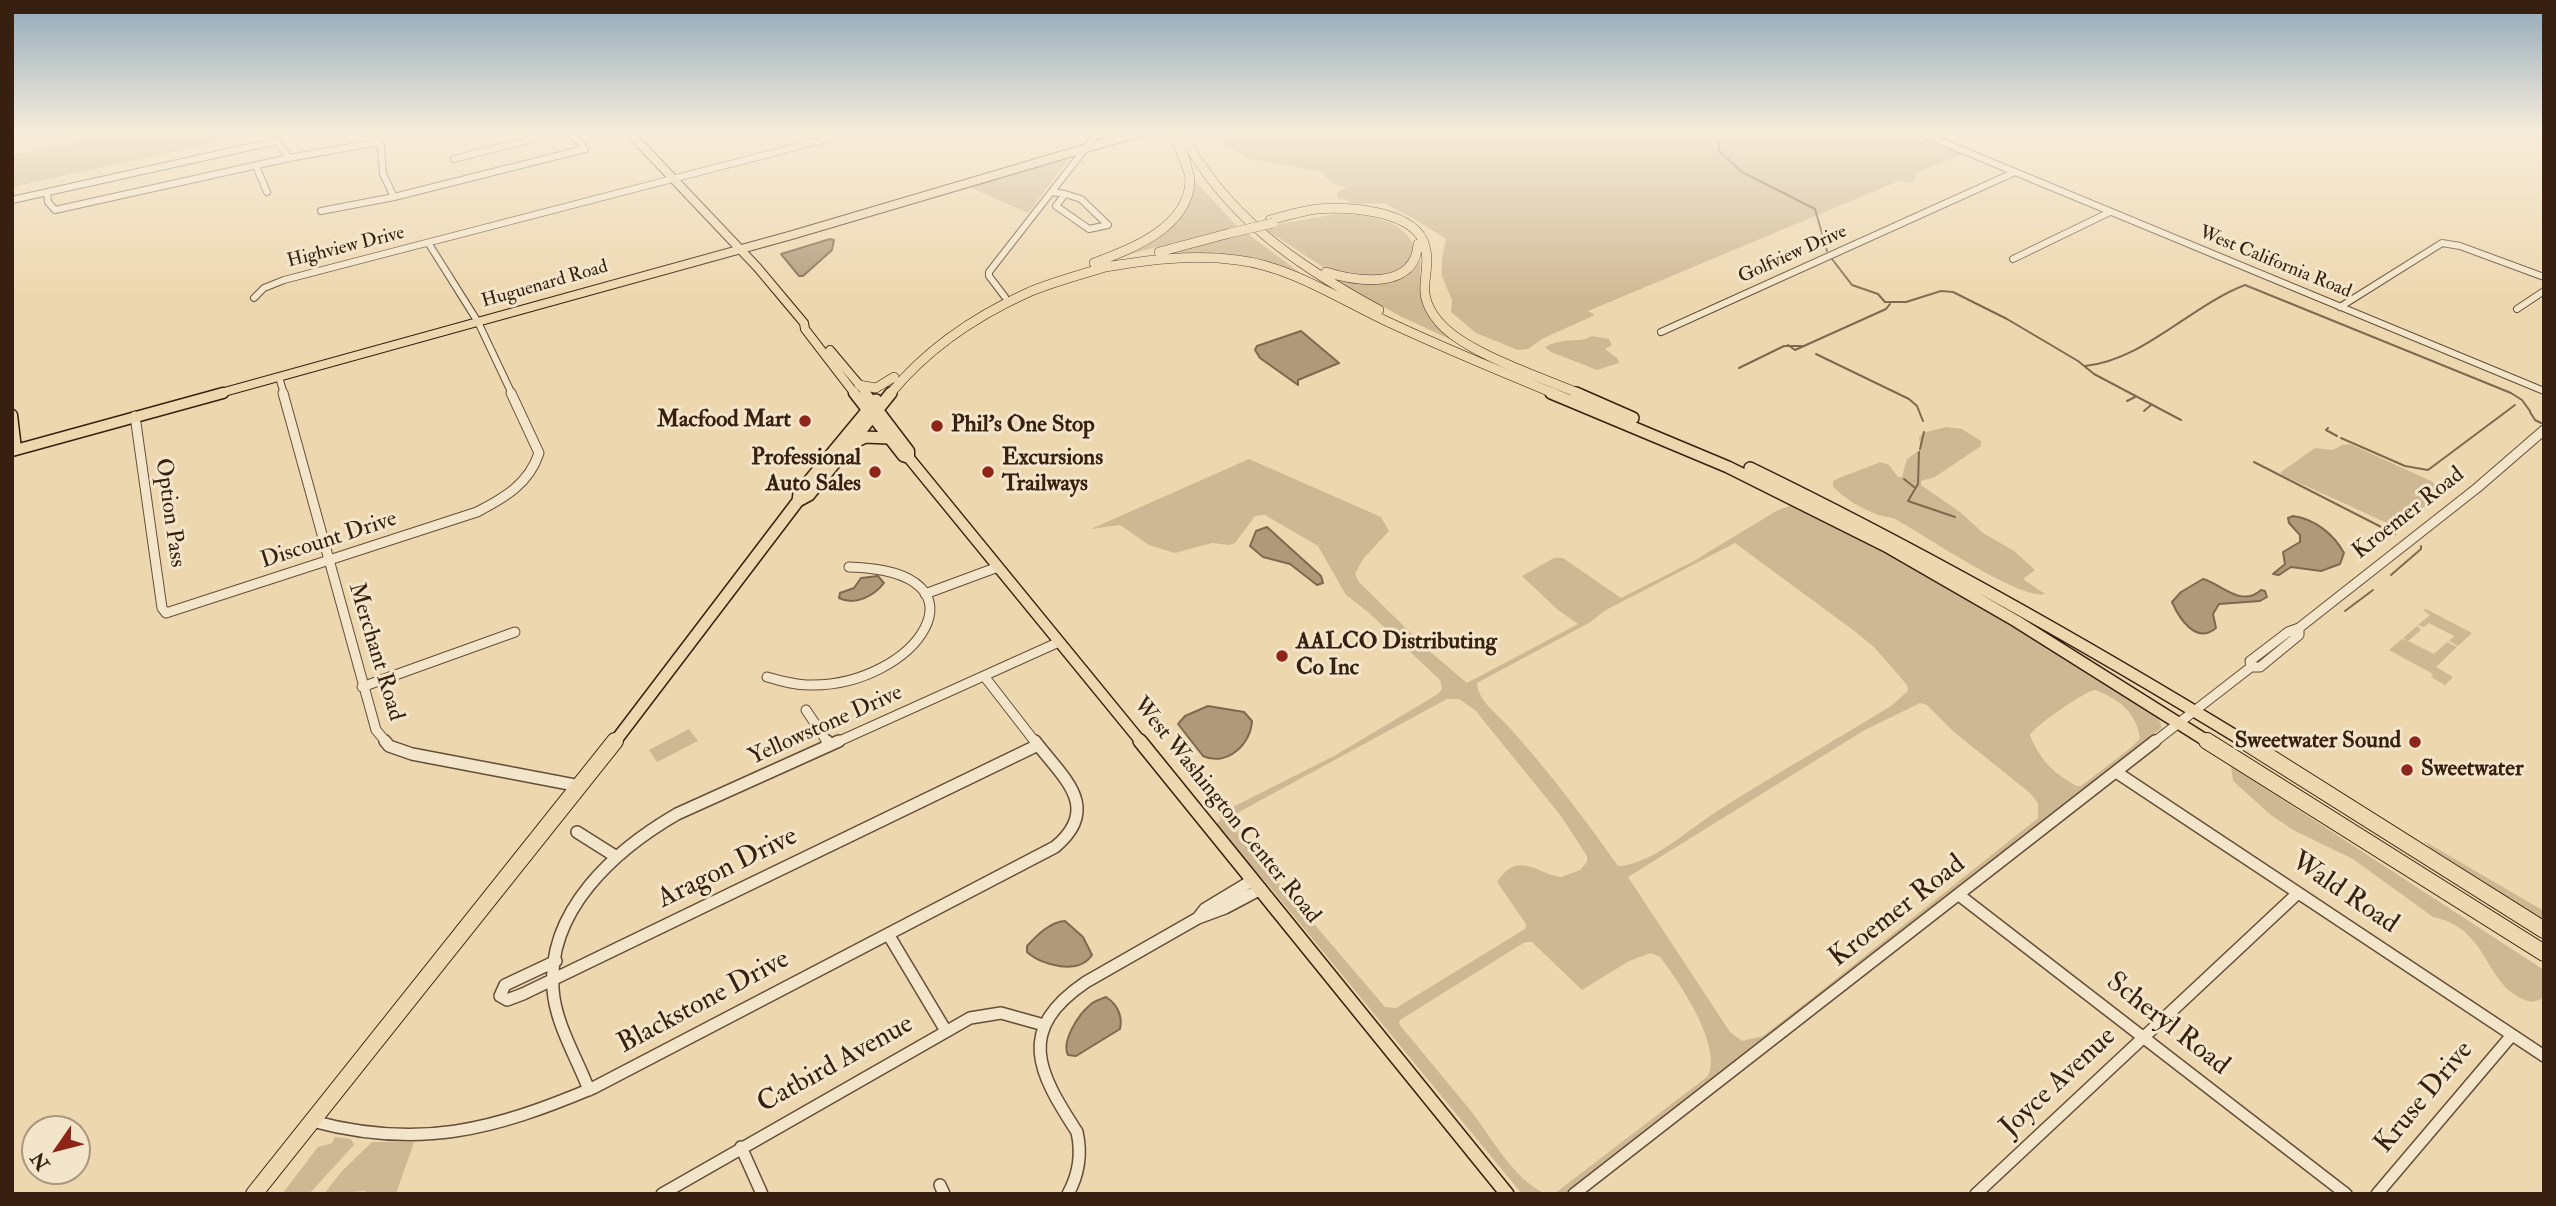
<!DOCTYPE html>
<style>
body{margin:0}
#map{position:relative;width:2556px;height:1206px;overflow:hidden;background:#edd7ae;font-family:"IM FELL Double Pica",serif}
canvas{display:block}
.frame{position:absolute;inset:0;border:14px solid #37200f;pointer-events:none}
.north{position:absolute;left:21px;top:1115px;width:70px;height:70px;box-sizing:border-box;background:#f3e5ca;border:2px solid #a8967f;border-radius:50%;rotate:235deg;font-size:19px;font-weight:700;line-height:28px;text-align:center;color:#37200f}
.north::after{content:'';display:block;margin:auto;width:24px;height:32px;background:#8f2418;clip-path:polygon(50% 0,100% 100%,50% 72%,0 100%)}
</style>
<div id="map">
<canvas width="2556" height="1206"></canvas>
<div class="frame"></div>
<div class="north">N</div>
</div>
<script>
const ctx = document.querySelector('canvas').getContext('2d');
ctx.lineJoin = 'round';
function paint(path, color) {
  ctx.fillStyle = color;
  ctx.fill(path, 'evenodd');
}
function trace(path, color, width, dash) {
  ctx.strokeStyle = color;
  ctx.lineWidth = width;
  ctx.lineCap = dash ? 'butt' : 'round';
  ctx.setLineDash(dash || []);
  ctx.stroke(path);
}
function drawText(font, color, halo, rows, align = 'center') {
  ctx.font = font + ' "IM FELL Double Pica",serif';
  ctx.lineWidth = 6;
  ctx.setLineDash([]);
  ctx.textBaseline = 'middle';
  ctx.strokeStyle = halo;
  ctx.fillStyle = color;
  for (const [text, x, y, turn = 0] of rows) {
    ctx.save();
    ctx.translate(x, y);
    ctx.rotate((+turn || 0) * Math.PI / 180);
    ctx.textAlign = isNaN(turn) ? turn : align;
    if (halo) ctx.strokeText(text, 0, 0);
    ctx.fillText(text, 0, 0);
    ctx.restore();
  }
}
const green = new Path2D(`
 M94,131h176l-258,56v-32l57,-12z
 M1199,131h711l53,23 -46,19 -3,8 -8,2 -5,-3 -313,131 7,4 -53,24 -14,10 -10,1 -42,-17 -25,-21 1,-12 -10,-24v-18l4,-19 -33,-21 -29,-15 -33,2 -4,-5 -9,-1 -1,-7 10,-4 -13,-4 -16,-13 -68,-12z
 M1071,156l-43,57 -63,-28z
 M1194,180l43,46 -118,31 50,-34z
 M1336,214c25,0 70,4 78,34l-9,18 -16,8 -20,4 -40,-7 -67,-44z
 M1244,231l63,47 -35,-12 -120,-9z
 M1421,261c-6,55 9,60 52,89l-73,-34 -71,-39 12,3 66,-6z
 M1592,336l17,3 3,6 -7,4 13,10 1,4 -22,7 -46,-18 -6,-5c20,-11 34,-3 47,-11z
 M1946,427l16,2 19,12v5l-46,31 -14,4v4l39,27 23,21 31,18 21,19 -12,9 22,15c-26,6 -122,-60 -150,-75 -6,-2 -10,-2 -16,-4 -15,-5 -36,-17 -46,-29v-5l6,-3 42,-16 8,3 9,12h4l5,-18 14,-10 -2,-12 7,-5z
 M2350,444l81,37 10,8 1,7 -37,23 -18,4 -105,-48 -1,-3 34,-24 18,2 9,-5z
 M1249,459l132,58 8,14 -26,28 -8,15 4,8 68,67 40,34 111,-59 -20,-14 -36,-34 32,-18h9l58,40 71,-36 86,-52 18,-6 179,97 183,116 4,11 -598,466h-10l154,-118c15,-29 -29,-95 -48,-119l-9,-4 -22,8 -47,29 -50,-48h-7l-125,78 -1,4c24,29 48,58 72,87 21,27 43,69 75,83h-24l-253,-308 -55,-61 7,-5 -2,-5 2,-2 113,-57 104,-62 4,-5 -2,-9 -72,-68 -22,-17 -28,-49 -53,-31 -10,1 -20,27 -6,2 -17,-2 -37,10 -26,-8 -29,-20 -29,4zM1735,543l118,87 21,17 33,38 1,6 -17,15c-58,36 -118,69 -175,106 -27,17 -65,53 -98,54 -34,-48 -70,-96 -110,-140 -10,-11 -31,-27 -31,-43l112,-60 17,-13zM2095,690c24,9 41,22 45,48l-7,8 -52,40h-4c-23,-12 -38,-27 -47,-51 5,-9 55,-44 65,-45zM1447,699h12l16,11 86,106 26,40v6l-7,8 -19,7c-26,-4 -43,-27 -64,5l29,42 -1,5 -129,79 -11,-1 -134,-157 -20,-30 8,-8zM1920,703l7,2 27,27 76,61 8,10v15l-226,180 -49,38 -21,5 -12,-9 -102,-155 235,-146z
 M2426,609l2,1 44,23 -14,13 -9,-5 5,-5 -25,-13 -5,4 -6,-2 12,-10 -7,-5z
 M2417,626l4,4 -13,11 26,13 13,-12 10,5 -21,20 17,10 -8,8 -14,-8 2,-3 -44,-24 13,-11 5,2 -4,-3z
 M689,729l9,12 -41,21 -8,-12z
 M2231,766l313,204v28l-11,4c-50,-10 -40,-73 -100,-85l-80,-58 -60,-29 -22,-15 -38,-34z
 M2424,841l120,70v9l-113,-72z
 M335,1137l16,2 3,6 -45,49h-27l36,-47 14,-4z
 M372,1142h42l-18,52h-31v-3l-41,3 18,-23z`);
const water = new Path2D(`
 M830,239l4,1 -2,10 -29,26h-4l-18,-22z
 M1301,331l38,32 -41,17v5l-38,-27 -5,-8 2,-4z
 M2293,516c21,3 40,17 51,37l-4,11 -19,7 -30,-4 -12,8 -6,-1 12,-10 -2,-12 17,-10v-7l-11,-12 -1,-5z
 M1267,527l54,49 2,7 -6,2 -27,-21 -27,-7 -13,-11 6,-15z
 M878,576l6,7c-10,13 -29,23 -45,15l1,-5 14,-5 7,-10z
 M2203,579c19,5 38,29 58,11l4,1 2,6 -7,4 -41,3 -6,10 3,14c-20,17 -37,-10 -44,-26l9,-10z
 M1208,706l36,6 8,9c-1,23 -25,46 -49,35l-25,-32 7,-8z
 M1065,921l18,16 9,18c-13,20 -50,11 -65,-3v-6c10,-11 23,-24 38,-25z
 M1106,997c11,7 17,19 14,32l-44,27 -8,-1c-7,-14 11,-41 22,-50 4,-4 11,-6 16,-8z`);
const stream = new Path2D(`
 M1717,131l-3,2 5,8v10l23,21 73,37 12,42
 M1832,259l20,26 26,9 7,8h21l35,-11 12,1 54,27 71,42 16,13 87,46
 M1788,345l7,5 91,-41 4,-5
 M1816,354l93,45 8,7 6,15
 M2085,366c59,-6 105,-60 160,-81l266,108 11,7 8,11
 M1739,368l45,-22h18
 M2127,401l8,-4
 M2144,411l7,-6
 M2530,412l5,8 6,3
 M2328,428l-2,2 11,6
 M2341,438l64,28 23,4 87,-65
 M1920,449l4,-17
 M1919,452l-1,32 -10,17 47,16
 M2254,462l141,72
 M1904,479l10,8
 M2391,575l30,-26v-3
 M2345,611l28,-21`);
const minorFar2 = new Path2D(`
 M372,131l9,15 2,28 11,23
 M1916,131l628,260
 M454,159l109,-28
 M256,166l11,26
 M1052,192l13,2
 M47,193l1,9 7,8 234,-52 90,-16
 M1065,194l16,5 27,26 -19,4 -33,-23z
 M12,200l265,-59 12,17
 M321,211l73,-14 191,-48 -8,-10 -14,-8
 M429,244l49,78 34,72
 M2013,259l97,-47
 M1005,297l-16,-21v-4l110,-141
 M254,298l10,-10 20,-8 573,-149
 M2340,307l102,-64 18,3 84,31
 M2517,309l27,-18
 M1661,332l354,-160
 M279,377l5,17`);
const minorFar1 = new Path2D(`
 M283,393l93,337 11,13
 M135,416l27,192 4,5 311,-101c27,-14 52,-28 62,-59l-28,-60
 M925,594l73,-27
 M2251,667l-1,-6 38,-29 11,-4 178,-140 67,-58
 M984,676l52,67
 M767,677c14,4 28,8 43,8 105,2 188,-114 39,-118
 M362,687l153,-55
 M806,710l22,33
 M835,743l224,-101
 M2153,743l98,-76h9l39,-32v-7`);
const minor = new Path2D(`
 M385,741l4,5 23,8 168,32
 M827,741l2,4
 M2116,772l428,284
 M577,832l38,24
 M1959,895l387,299
 M1198,918l7,-9 48,-29
 M888,934l58,97
 M556,961l-51,24 -5,11 7,4 16,-6 515,-249
 M589,1090c-12,-32 -34,-67 -36,-101 -6,-79 62,-139 124,-175l162,-73
 M312,1121c107,29 181,9 281,-33l462,-241c48,-40 7,-70 -20,-106
 M741,1147l21,47
 M940,1185l4,9
 M662,1194l308,-176 31,-5 43,12
 M1068,1194c11,-20 14,-40 9,-62 -39,-60 -62,-102 9,-150l112,-64 27,-10 36,-19
 M1574,1194l581,-453
 M1976,1194l322,-301
 M2377,1194l135,-159`);
const majorFar2 = new Path2D(`
 M628,131l129,136 47,56 1,6 50,65
 M830,350l37,44
 M217,394l575,-159 352,-104`);
const majorFar1 = new Path2D(`
 M854,393l49,63 6,2 233,285
 M865,393l44,58v7
 M12,415l4,34
 M12,451l211,-58`);
const major = new Path2D(`
 M1140,741l367,453`);
const highwayFar2 = new Path2D(`
 M1171,131l15,30
 M1180,131c47,87 115,133 199,179
 M1270,220c15,-4 31,-9 47,-11 29,-3 99,1 108,37 8,28 -13,45 14,76 26,31 102,55 141,72
 M1159,252l71,-19
 M1094,263c37,-14 94,-35 96,-82 0,-9 -5,-18 -8,-26
 M1100,268c46,-8 91,-14 137,-8 52,6 101,38 147,60 57,27 114,50 171,74
 M1326,272c32,10 89,18 92,-28
 M859,385l17,3 18,-11
 M890,394c36,-44 84,-77 137,-101 25,-11 54,-18 81,-27`);
const highwayFar1 = new Path2D(`
 M1551,393l177,74 158,79 130,75 194,122
 M1576,393l57,25
 M855,442l10,-5 24,1
 M1750,468c171,83 335,176 497,275
 M798,501l1,-8 77,-93
 M614,743l184,-242 11,-6 82,-102`);
const highway = new Path2D(`
 M2207,741l337,212
 M2244,741l300,189
 M254,1194l361,-453`);
const highwayBridge = new Path2D(`
 M1230,233l43,-10`);
const markers = [
 [805,421,7,"#8f2418"],
 [937,426,7,"#8f2418"],
 [875,472,7,"#8f2418"],
 [988,472,7,"#8f2418"],
 [1282,656,7,"#8f2418"],
 [2415,742,7,"#8f2418"],
 [2407,770,7,"#8f2418"]
];
const farStreetnames = [
 ["Highview Drive",346,248,-14],
 ["Golfview Drive",1793,255,-24],
 ["West California Road",2275,263,22],
 ["Huguenard Road",545,285,-16]
];
const poiNames = [
 ["Macfood Mart",791,421,"right"],
 ["Phil's One Stop",951,426],
 ["Professional",861,459,"right"],
 ["Auto Sales",861,485,"right"],
 ["Excursions",1002,459],
 ["Trailways",1002,485],
 ["AALCO Distributing",1296,643],
 ["Co Inc",1296,669],
 ["Sweetwater Sound",2401,742,"right"],
 ["Sweetwater",2421,770]
];
const streetNames = [
 ["Option Pass",169,513,82],
 ["Kroemer Road",2409,514,-38],
 ["Discount Drive",329,541,-18],
 ["Merchant Road",375,652,73],
 ["Yellowstone Drive",826,726,-24],
 ["West Washington Center Road",1226,811,51]
];
const nearStreetnames = [
 ["Aragon Drive",728,869,-26],
 ["Wald Road",2344,894,34],
 ["Kroemer Road",1898,912,-38],
 ["Blackstone Drive",704,1003,-28],
 ["Scheryl Road",2167,1025,38],
 ["Catbird Avenue",836,1065,-29],
 ["Joyce Avenue",2059,1083,-43],
 ["Kruse Drive",2425,1098,-50]
];
paint(green, '#ceb893');
paint(water, '#af9978');
trace(water, '#7f694e', 2);
trace(stream, '#7f694e', 2);
trace(minorFar2, '#644e37', 8);
trace(minorFar1, '#644e37', 11);
trace(minor, '#644e37', 14);
trace(majorFar2, '#37200f', 10);
trace(majorFar1, '#37200f', 13);
trace(major, '#37200f', 16);
trace(highwayFar2, '#37200f', 10);
trace(highwayFar1, '#37200f', 14);
trace(highway, '#37200f', 18);
trace(minorFar2, '#f3e5ca', 6);
trace(minorFar1, '#f3e5ca', 9);
trace(minor, '#f3e5ca', 11);
trace(majorFar2, '#edd7ae', 8);
trace(majorFar1, '#edd7ae', 10);
trace(major, '#edd7ae', 13);
trace(highwayFar2, '#edd7ae', 9);
trace(highwayFar1, '#edd7ae', 11);
trace(highway, '#edd7ae', 16);
trace(highwayBridge, '#37200f', 10, []);
trace(highwayBridge, '#edd7ae', 9);
const sky = ctx.createLinearGradient(0, 0, 0, 300);
sky.addColorStop(0, '#91a9bb');
sky.addColorStop(0.44, '#f7eddb');
sky.addColorStop(1, '#f7eddb00');
ctx.fillStyle = sky;
ctx.fillRect(0, 0, 2556, 300);
for (const [x, y, r, color] of markers) {
  const dot = new Path2D();
  dot.arc(x, y, r, 0, 2 * Math.PI);
  ctx.fillStyle = color;
  ctx.fill(dot);
  trace(dot, '#f3e5ca', 2.5);
}
drawText('19px', '#37200f', '#f3e5ca', farStreetnames);
drawText('bold 23px', '#37200f', '#f3e5ca', poiNames, 'left');
drawText('23px', '#37200f', '#f3e5ca', streetNames);
drawText('28px', '#37200f', '#f3e5ca', nearStreetnames);
</script>
